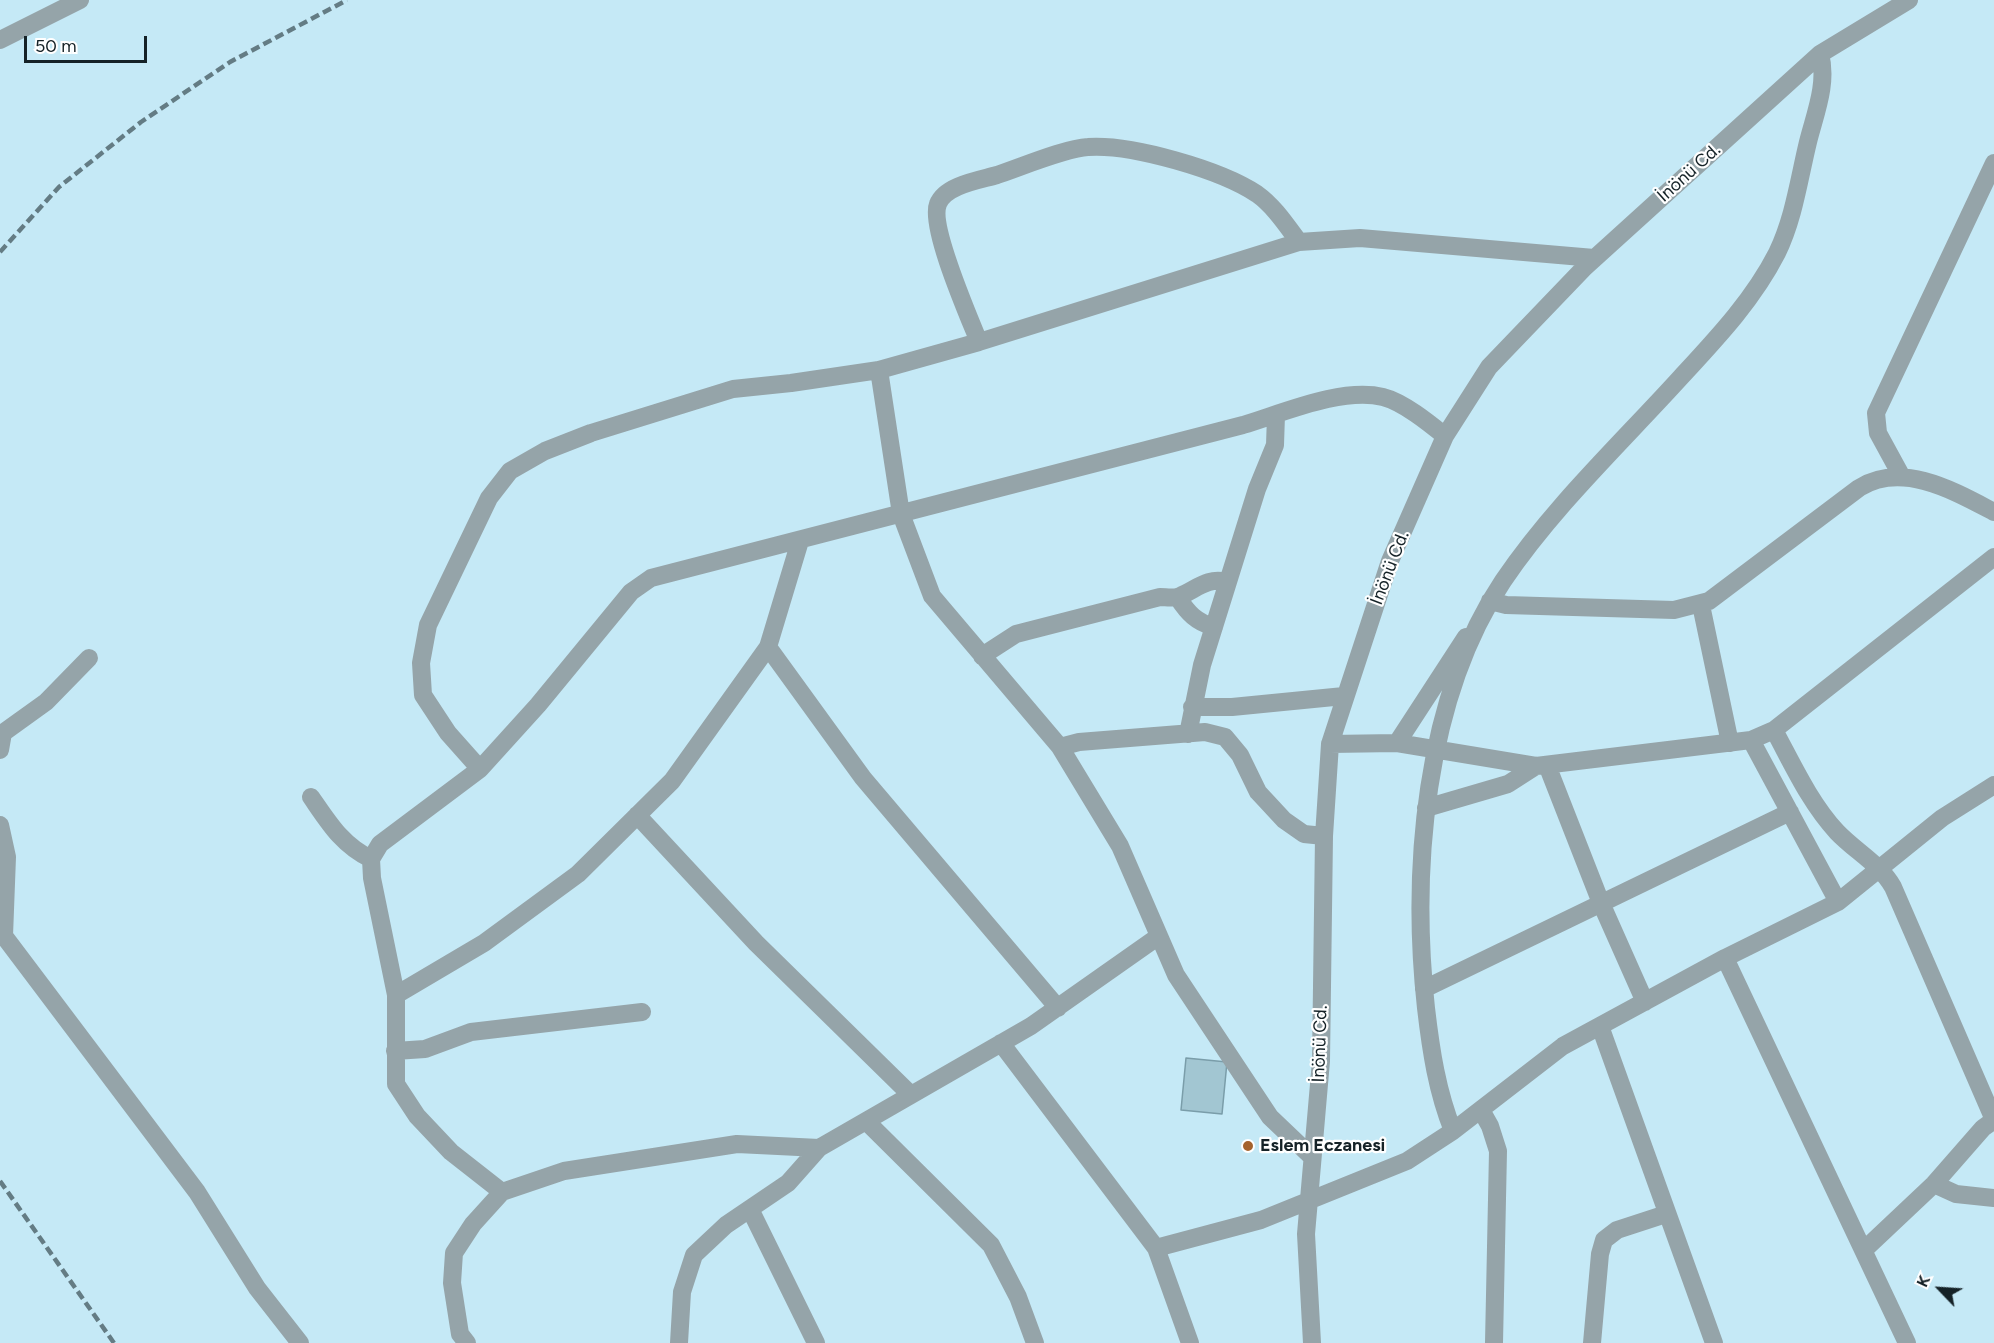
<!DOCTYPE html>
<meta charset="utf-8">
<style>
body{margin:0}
#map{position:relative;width:1994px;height:1343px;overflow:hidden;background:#c5e9f6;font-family:Figtree,sans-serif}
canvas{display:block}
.north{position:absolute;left:1910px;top:1259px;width:60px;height:60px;-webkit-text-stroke:4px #fff;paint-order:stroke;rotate:295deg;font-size:16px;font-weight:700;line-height:24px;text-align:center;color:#152227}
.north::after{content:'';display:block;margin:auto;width:21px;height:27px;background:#152227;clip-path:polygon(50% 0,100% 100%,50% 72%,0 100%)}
.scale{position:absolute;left:24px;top:36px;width:123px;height:27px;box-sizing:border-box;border:3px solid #152227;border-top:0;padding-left:8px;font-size:18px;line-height:21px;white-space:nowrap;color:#152227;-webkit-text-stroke:4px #fff;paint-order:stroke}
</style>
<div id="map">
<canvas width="1994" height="1343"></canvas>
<div class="north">K</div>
<div class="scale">50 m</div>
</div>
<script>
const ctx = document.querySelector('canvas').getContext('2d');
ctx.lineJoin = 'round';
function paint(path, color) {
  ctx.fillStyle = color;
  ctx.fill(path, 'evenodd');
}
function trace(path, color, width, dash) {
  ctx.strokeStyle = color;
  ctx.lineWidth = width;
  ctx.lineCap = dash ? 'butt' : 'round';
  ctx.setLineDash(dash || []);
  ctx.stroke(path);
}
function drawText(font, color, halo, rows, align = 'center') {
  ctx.font = font + ' Figtree,sans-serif';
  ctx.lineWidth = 4.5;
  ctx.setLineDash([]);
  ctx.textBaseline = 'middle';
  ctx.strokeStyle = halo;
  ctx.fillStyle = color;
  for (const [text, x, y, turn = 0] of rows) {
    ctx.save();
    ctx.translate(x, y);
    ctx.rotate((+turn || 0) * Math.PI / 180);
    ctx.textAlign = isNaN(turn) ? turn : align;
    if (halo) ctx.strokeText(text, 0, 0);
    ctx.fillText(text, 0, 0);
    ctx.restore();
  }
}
const building = new Path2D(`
 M1186,1058l41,4 -5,52 -41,-4z`);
const minor = new Path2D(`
 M0,40l80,-40
 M979,342c-10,-25 -50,-116 -41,-138 7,-19 42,-24 59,-29 24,-8 69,-27 91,-28 44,-3 133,23 169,47 17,12 30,32 42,48
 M879,370l22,144 31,82 128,151 60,99 56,129 94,142 42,40
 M1902,477l-24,-44 -2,-20 118,-250
 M1178,598c10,15 18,24 36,29
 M1490,601l16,4 168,5 35,-9 150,-113c43,-27 95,3 135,24
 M1701,605l29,138
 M768,647l95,131 195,230
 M982,656l34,-22 144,-37c6,0 14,2 20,-1 17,-7 27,-19 47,-14
 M1192,707h40l112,-11
 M1774,730c19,35 36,73 63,102 18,19 43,32 56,55l101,233
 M1188,734l14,-69 55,-176 18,-44 1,-30
 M1751,740l87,162
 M1397,743l69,-106
 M1330,744l67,-1 139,23 215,-26 23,-10 220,-173
 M1060,747l19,-5 126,-10 20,5 15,18 18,37 26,28 20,14 20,2
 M0,750l3,-17 43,-31 43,-44
 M1547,765l54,138 44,99
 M480,769l-32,-36 -25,-38 -2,-32 7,-38 61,-127 21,-27 35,-20 46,-18 142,-44 58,-6 88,-13 100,-28 320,-100 61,-4 234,20
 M311,797c18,26 31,48 60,62
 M1426,808l82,-24 28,-18
 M637,815l119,128 155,152
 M0,825l7,32 -3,79 193,256 60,96 43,55
 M1725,958l182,385
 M1424,989l366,-177
 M396,995l88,-52 94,-69 94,-93 96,-134 32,-106
 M1600,1026l114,317
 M1001,1043l155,205 34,95
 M395,1051l30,-2 46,-17 171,-20
 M1481,1110l9,16 8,25 -4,192
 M866,1121l125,124 27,52 17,46
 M1453,1131c-16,-40 -22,-80 -27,-123 -15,-137 -2,-309 77,-427 50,-74 118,-138 178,-204 36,-39 72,-77 96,-124 17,-35 22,-74 31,-111 7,-28 20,-59 12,-88
 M1934,1184l22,10 38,4
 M502,1192l-51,-40 -34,-36 -21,-32v-89l-24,-117 -1,-19 9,-15 100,-75 58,-64 93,-113 20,-14 592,-153c40,-12 99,-38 140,-28 20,5 46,26 62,39
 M750,1209l66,134
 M1156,1248l105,-28 146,-59 46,-30 110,-85 162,-88 113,-56 104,-84 52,-33
 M1864,1250l70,-66 49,-56 11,-8
 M467,1343l-7,-9 -8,-51 2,-30 19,-29 29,-32 62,-21 173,-27 82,4 212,-122 128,-90
 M679,1343l3,-51 12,-37 32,-30 62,-42 31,-35
 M1312,1343l-6,-109 15,-173 3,-225 6,-92 60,-183 55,-125 44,-69 96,-100 235,-213 89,-54
 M1592,1343l8,-89 4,-14 13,-10 49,-16`);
const rail = new Path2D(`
 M0,252l59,-65 82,-65 89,-60 117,-62
 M0,1181l114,162`);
const markers = [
 [1248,1146,6,"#a4632e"]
];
const streetNames = [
 ["İnönü Cd.",1689,173,-42],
 ["İnönü Cd.",1390,568,-69],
 ["İnönü Cd.",1320,1044,-88]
];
const poiNames = [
 ["Eslem Eczanesi",1260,1146]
];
paint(building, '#a2c6d2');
trace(building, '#7a9da9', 1.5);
trace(minor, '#95a4a9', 18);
trace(rail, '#647c84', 4.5, [9, 4.5]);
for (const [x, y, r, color] of markers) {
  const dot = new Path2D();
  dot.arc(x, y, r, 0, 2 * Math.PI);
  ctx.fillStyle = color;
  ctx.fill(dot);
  trace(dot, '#fff', 2);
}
drawText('18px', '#152227', '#fff', streetNames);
drawText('bold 18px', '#152227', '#fff', poiNames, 'left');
</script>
